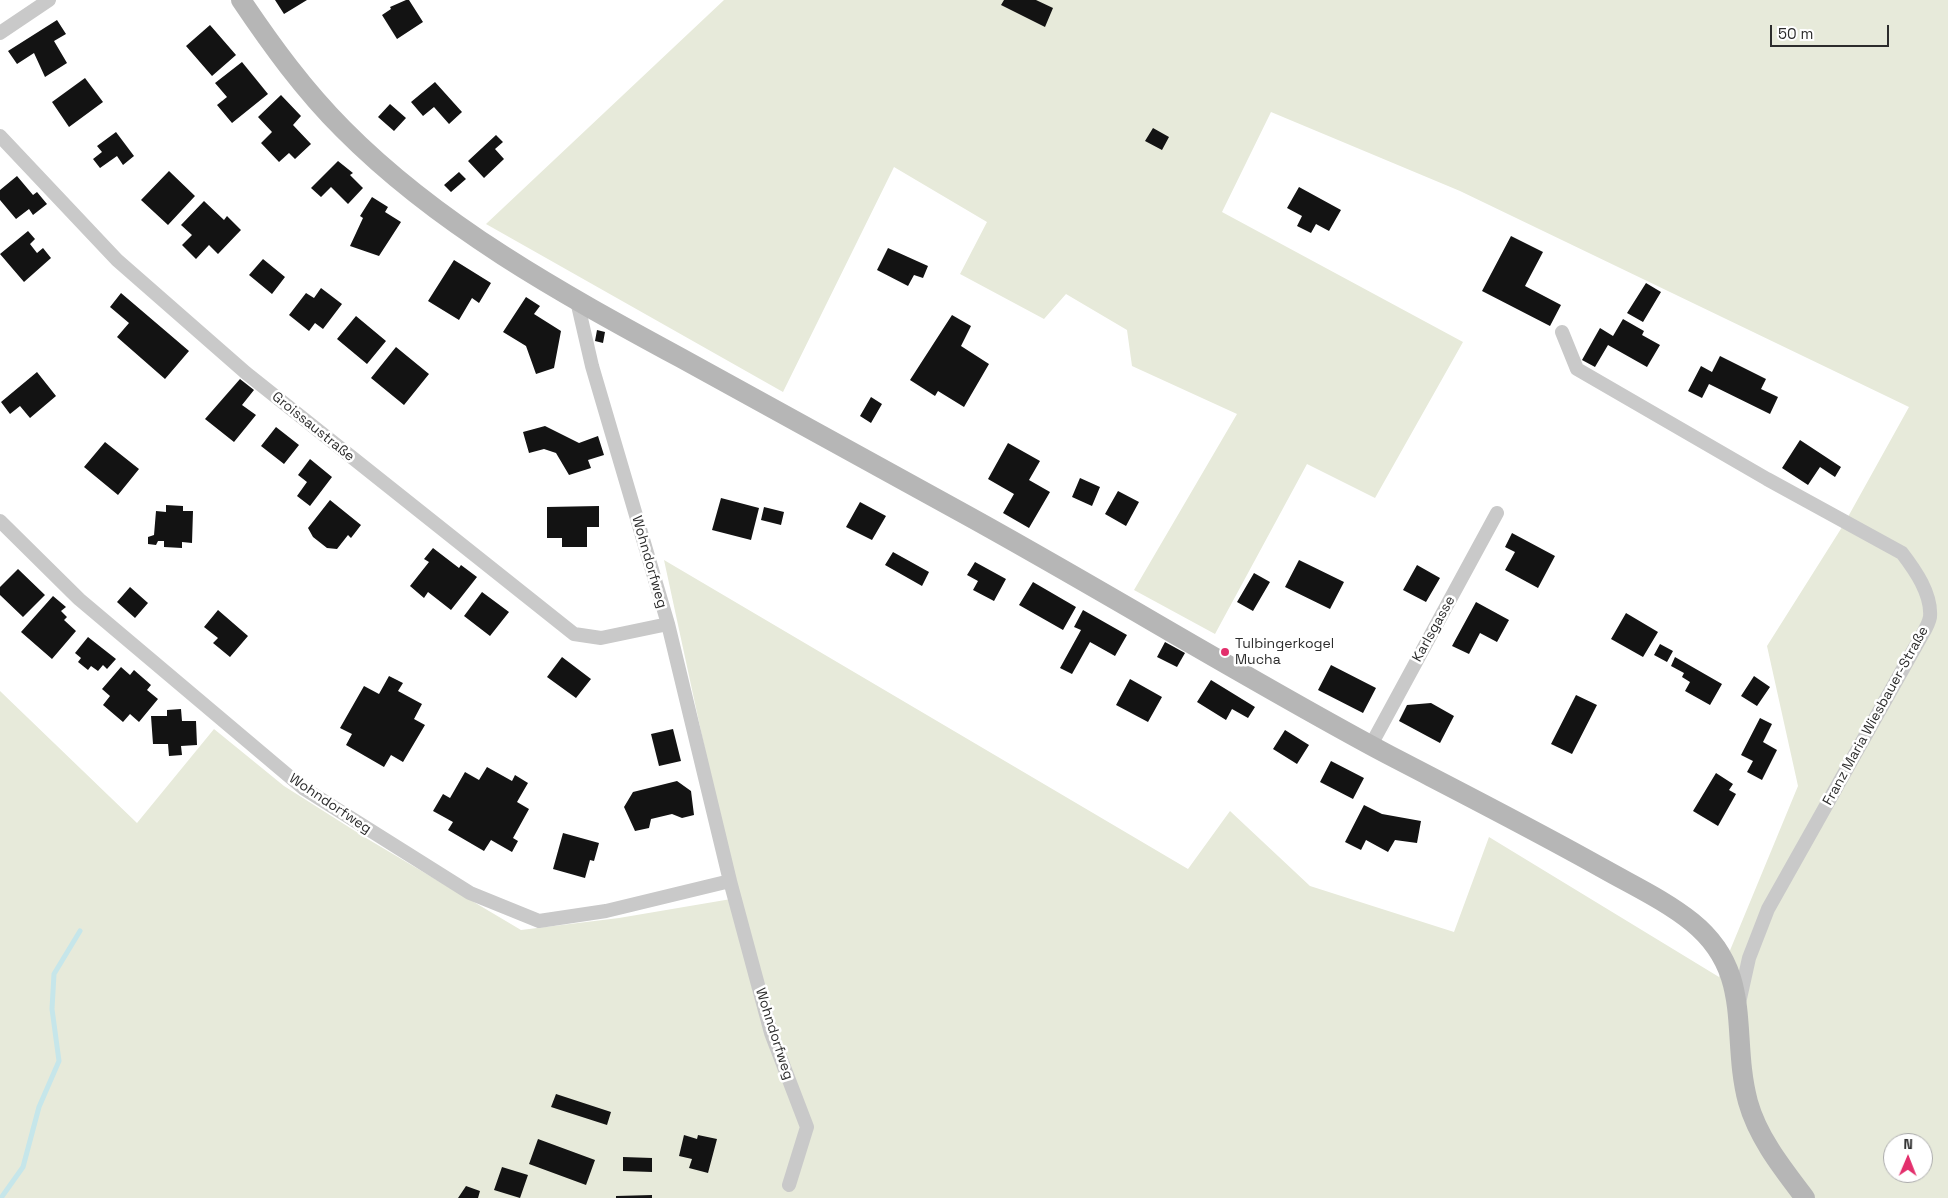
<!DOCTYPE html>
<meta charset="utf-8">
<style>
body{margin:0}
#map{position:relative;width:1948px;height:1198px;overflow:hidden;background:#fff;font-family:"Space Grotesk",sans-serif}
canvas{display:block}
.north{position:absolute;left:1883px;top:1133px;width:50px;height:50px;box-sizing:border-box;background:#fff;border:1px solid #ababab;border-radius:50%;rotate:1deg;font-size:14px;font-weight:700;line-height:20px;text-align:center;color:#2c2c2c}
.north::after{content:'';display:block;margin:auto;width:18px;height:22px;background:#e32f6c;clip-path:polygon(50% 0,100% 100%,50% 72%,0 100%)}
.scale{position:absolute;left:1770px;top:25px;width:119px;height:22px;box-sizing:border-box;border:2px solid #2c2c2c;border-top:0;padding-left:6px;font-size:15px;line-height:18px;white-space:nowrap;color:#2c2c2c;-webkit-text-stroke:4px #fff;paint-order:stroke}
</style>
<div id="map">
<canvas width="1948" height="1198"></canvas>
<div class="north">N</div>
<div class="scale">50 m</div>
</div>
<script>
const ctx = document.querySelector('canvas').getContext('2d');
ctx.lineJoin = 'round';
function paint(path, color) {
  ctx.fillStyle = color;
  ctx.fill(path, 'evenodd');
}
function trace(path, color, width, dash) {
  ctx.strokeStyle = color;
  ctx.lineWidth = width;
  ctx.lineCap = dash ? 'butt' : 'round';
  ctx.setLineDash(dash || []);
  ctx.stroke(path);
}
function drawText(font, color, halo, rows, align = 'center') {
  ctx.font = font + ' "Space Grotesk",sans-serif';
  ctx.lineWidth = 5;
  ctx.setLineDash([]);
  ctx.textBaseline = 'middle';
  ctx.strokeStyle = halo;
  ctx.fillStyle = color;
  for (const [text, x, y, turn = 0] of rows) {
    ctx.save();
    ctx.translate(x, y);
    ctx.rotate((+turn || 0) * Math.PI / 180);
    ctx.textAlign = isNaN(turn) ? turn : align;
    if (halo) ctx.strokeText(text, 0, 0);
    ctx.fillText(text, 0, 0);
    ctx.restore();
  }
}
const green = new Path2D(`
 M724,0h1224v1198h-1948v-507l137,132 77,-94 70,57 82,52 155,92 98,-12 118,-20 -73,-338 524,309 42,-58 80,75 144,46 35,-95 230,140 79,-191 -31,-140 77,-122 65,-117 -449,-216 -189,-79 -49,100 241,130 -88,156 -68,-34 -92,170 -81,-44 103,-176 -105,-48 -5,-36 -61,-36 -22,25 -84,-45 27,-52 -93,-55 -111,225 -297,-168zM1893,1143h30v30h-30z`);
const stream = new Path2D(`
 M1,1198l22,-31 16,-60 20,-46 -7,-52 2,-35 26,-43`);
const building = new Path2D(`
 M275,0h32l-23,14z
 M406,0h3l14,22 -26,17 -15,-24 9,-6 -1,-2z
 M1004,0h32l17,8 -8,19 -44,-22z
 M57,20l9,14 -12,7 13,22 -22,14 -11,-24 -17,11 -9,-13z
 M210,25l26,30 -24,21 -26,-30z
 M242,62l26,32 -36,29 -15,-18 10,-8 -12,-14z
 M85,78l18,24 -34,25 -17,-25z
 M435,82l27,30 -13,12 -15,-17 -11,9 -12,-14z
 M281,95l20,21 -8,9 18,19 -16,15 -6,-6 -10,9 -18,-19 11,-11 -14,-15z
 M390,104l16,14 -12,13 -16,-14z
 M1153,128l16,9 -7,13 -17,-9z
 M116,132l18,24 -11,9 -6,-9 -17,12 -7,-9 9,-7 -5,-6z
 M496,135l7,7 -8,7 9,10 -20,19 -16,-17z
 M338,161l15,12 -3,2 13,13 -15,16 -17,-17 -10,10 -10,-9z
 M169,171l26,25 -27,29 -27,-25z
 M459,172l7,7 -15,13 -7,-7z
 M17,176l16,19 4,-3 10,12 -14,11 -4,-6 -13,10 -16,-19v-10z
 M1299,187l42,23 -12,21 -13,-7 -5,9 -14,-7 5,-10 -15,-8z
 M372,197l16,10 -3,5 16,10 -22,34 -29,-10 13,-28 -3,-2z
 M204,201l20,19 3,-4 14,14 -23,24 -9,-9 -13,14 -14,-14 10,-10 -11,-10z
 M28,231l7,8 -5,5 7,9 6,-5 8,10 -27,24 -24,-28z
 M1511,236l32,16 -18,34 36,19 -11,21 -68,-35z
 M888,248l40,18 -5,12 -9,-3 -6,11 -31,-16z
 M263,259l22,18 -13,17 -23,-19z
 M454,260l37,23 -12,20 -7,-5 -13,22 -31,-19z
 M1646,283l15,9 -18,30 -16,-9z
 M321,288l21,16 -19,25 -8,-6 -6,8 -20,-16 17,-22 8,5z
 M121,293l68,58 -24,28 -48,-42 12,-14 -19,-16z
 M526,297l14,9 -6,8 27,17 -7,37 -18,6 -10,-28 -23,-14z
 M952,315l19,11 -10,20 28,18 -25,43 -26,-16 -3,5 -25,-16z
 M356,316l30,25 -19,23 -30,-25z
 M1623,319l21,12 -2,4 18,10 -13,22 -39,-22 -13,22 -13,-7 18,-32 13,8z
 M597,330l8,2 -2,11 -8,-2z
 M396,347l33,27 -25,31 -33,-27z
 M1720,356l46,23 -5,10 17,8 -8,17 -61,-30 -7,14 -14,-7 13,-25 11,6z
 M37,372l19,24 -26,22 -10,-12 -10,8 -9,-12z
 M240,379l14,11 -12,15 14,10 -22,27 -29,-23z
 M871,397l11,7 -11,19 -11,-7z
 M545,426l34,17 19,-7 6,19 -16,5 3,8 -22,7 -13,-22 -12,-4 -15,4 -6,-21z
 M276,427l23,18 -15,19 -23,-18z
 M1800,440l41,27 -6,10 -15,-10 -12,18 -26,-17z
 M105,442l34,27 -21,26 -34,-28z
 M1008,443l32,18 -11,19 21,12 -21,36 -26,-15 11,-19 -26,-15z
 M310,459l22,18 -22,29 -13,-10 10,-14 -9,-7z
 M1080,478l20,9 -8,19 -20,-9z
 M1118,491l21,11 -13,24 -21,-12z
 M721,498l38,10 -8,32 -39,-10z
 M330,500l31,25 -10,13 -3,-3 -11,14 -10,-1 -14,-11 -5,-9z
 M860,502l26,14 -14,24 -26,-13z
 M166,505l17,1v5h10l-1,32 -10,-1v6l-18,-1v-6h-6l-2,4 -8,-1v-7l6,-2 2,-24 10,1z
 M599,506v21h-12v20h-25v-9h-15v-31z
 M764,507l20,5 -3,13 -20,-5z
 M1512,533l43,23 -17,32 -33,-18 10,-18 -10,-5z
 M433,548l26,20 2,-3 16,12 -26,33 -23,-18 -4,6 -14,-12 19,-24 -5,-3z
 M893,552l36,20 -7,14 -37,-21z
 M1299,560l45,22 -14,27 -45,-22z
 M975,562l31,17 -12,22 -21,-11 5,-9 -11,-6z
 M1417,565l23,13 -14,24 -23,-12z
 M18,569l27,26 -22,22 -23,-22v-8z
 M1254,573l16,9 -17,29 -16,-9z
 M1033,582l43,25 -13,23 -44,-25z
 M130,587l18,16 -13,15 -18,-16z
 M482,592l27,20 -19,24 -26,-20z
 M53,596l13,11 -5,4 6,6 -3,3 12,11 -24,28 -31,-27z
 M1476,602l33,18 -12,22 -17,-9 -11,21 -17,-8z
 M218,610l30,26 -18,21 -17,-14 5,-5 -14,-11z
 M1083,610l44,25 -12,21 -25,-14 -18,32 -12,-6 21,-38 -7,-3z
 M1626,613l32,19 -15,25 -32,-18z
 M88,637l28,22 -9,10 -4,-4 -5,6 -7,-5 -3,4 -10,-8 3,-4 -6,-5z
 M1165,642l20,11 -8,14 -20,-10z
 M1660,644l13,7 -6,11 -13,-7z
 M562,657l29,22 -15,19 -29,-21z
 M1675,657l47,27 -12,21 -25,-14 5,-9 -8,-5 2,-4 -13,-7z
 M1331,665l45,23 -13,25 -45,-23z
 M121,667l9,8 4,-5 17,15 -4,5 11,9 -19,23 -9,-8 -7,8 -20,-17 7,-9 -8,-7z
 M389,676l14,7 -5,8 24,13 -8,15 11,6 -22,37 -12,-7 -7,12 -38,-22 6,-11 -12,-6 24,-42 15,8z
 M1754,676l16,11 -13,19 -16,-10z
 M1130,679l32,18 -14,25 -32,-17z
 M1211,680l44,27 -7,11 -16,-9 -6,11 -29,-18z
 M1576,695l21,10 -25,49 -21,-10z
 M1431,703l23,13 -14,27 -41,-22 8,-16z
 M181,709l1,12h14l1,24 -16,1 1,9 -13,1 -1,-12h-15l-2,-28h16v-6z
 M1760,718l12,6 -9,18 14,8 -15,30 -15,-8 6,-11 -12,-6z
 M673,729l8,32 -22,5 -8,-32z
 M1285,730l24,15 -12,19 -24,-15z
 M1331,761l33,17 -11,21 -33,-17z
 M487,767l25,14 3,-6 13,8 -11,19 12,7 -16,29 5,3 -6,11 -21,-12 -7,11 -36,-21 5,-8 -20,-11 10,-17 7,4 15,-26 14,8z
 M1716,773l17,11 -4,6 7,4 -18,32 -25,-15z
 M677,781l14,10 3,24 -12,3 -10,-4 -21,5 -2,9 -14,3 -11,-24 9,-15z
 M1364,805l18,9 39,7 -4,22 -22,-3 -7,12 -22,-12 -5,10 -16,-8z
 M563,833l36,10 -5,18 -4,-1 -5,18 -32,-9z
 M556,1094l55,18 -4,13 -56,-18z
 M684,1135l13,4 1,-4 19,4 -9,34 -19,-5 3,-9 -13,-3z
 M538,1139l57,21 -9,25 -57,-21z
 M623,1157l29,1v14l-29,-1z
 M502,1167l26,8 -8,23 -26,-8z
 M466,1186l14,5 -2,7h-20z
 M652,1195v3h-36v-2z`);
const street = new Path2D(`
 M0,33l49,-33
 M0,136l117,124 129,113 328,261 27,4 67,-14
 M1562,332l15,37 190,110 135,74c13,17 30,41 28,64 -1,6 -5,13 -8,18l-154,274 -19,49 -10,45
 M0,521l79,78 224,189 167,105 69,28 67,-10 124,-30 -62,-257 -76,-258 -15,-65
 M1371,745l126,-232
 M730,881l41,152 36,94 -18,58`);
const secondary = new Path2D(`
 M241,0c31,46 63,90 102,129 96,97 218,164 338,229 93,51 185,102 278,153 144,79 284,166 428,243 73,38 146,75 217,115 30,17 62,32 88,53 63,51 38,113 56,180 10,36 35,67 57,96`);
const markers = [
 [1225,652,5,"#e32f6c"]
];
const streetNames = [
 ["Groissaustraße",313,427,39],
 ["Wohndorfweg",649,562,74],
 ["Karlsgasse",1434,629,-61],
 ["Franz Maria Wiesbauer-Straße",1876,716,-61],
 ["Wohndorfweg",330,804,34],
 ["Wohndorfweg",774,1034,72]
];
const poiNames = [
 ["Tulbingerkogel",1235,644],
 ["Mucha",1235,660]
];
paint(green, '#e7eada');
trace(stream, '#c6e6ea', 5);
paint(building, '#131313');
trace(street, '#c9c9c9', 14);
trace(secondary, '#b6b6b6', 20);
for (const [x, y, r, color] of markers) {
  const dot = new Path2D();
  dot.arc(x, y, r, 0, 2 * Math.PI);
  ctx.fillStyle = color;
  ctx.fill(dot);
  trace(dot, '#fff', 2);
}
drawText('14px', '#2c2c2c', '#fff', streetNames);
drawText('14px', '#2c2c2c', '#fff', poiNames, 'left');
</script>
